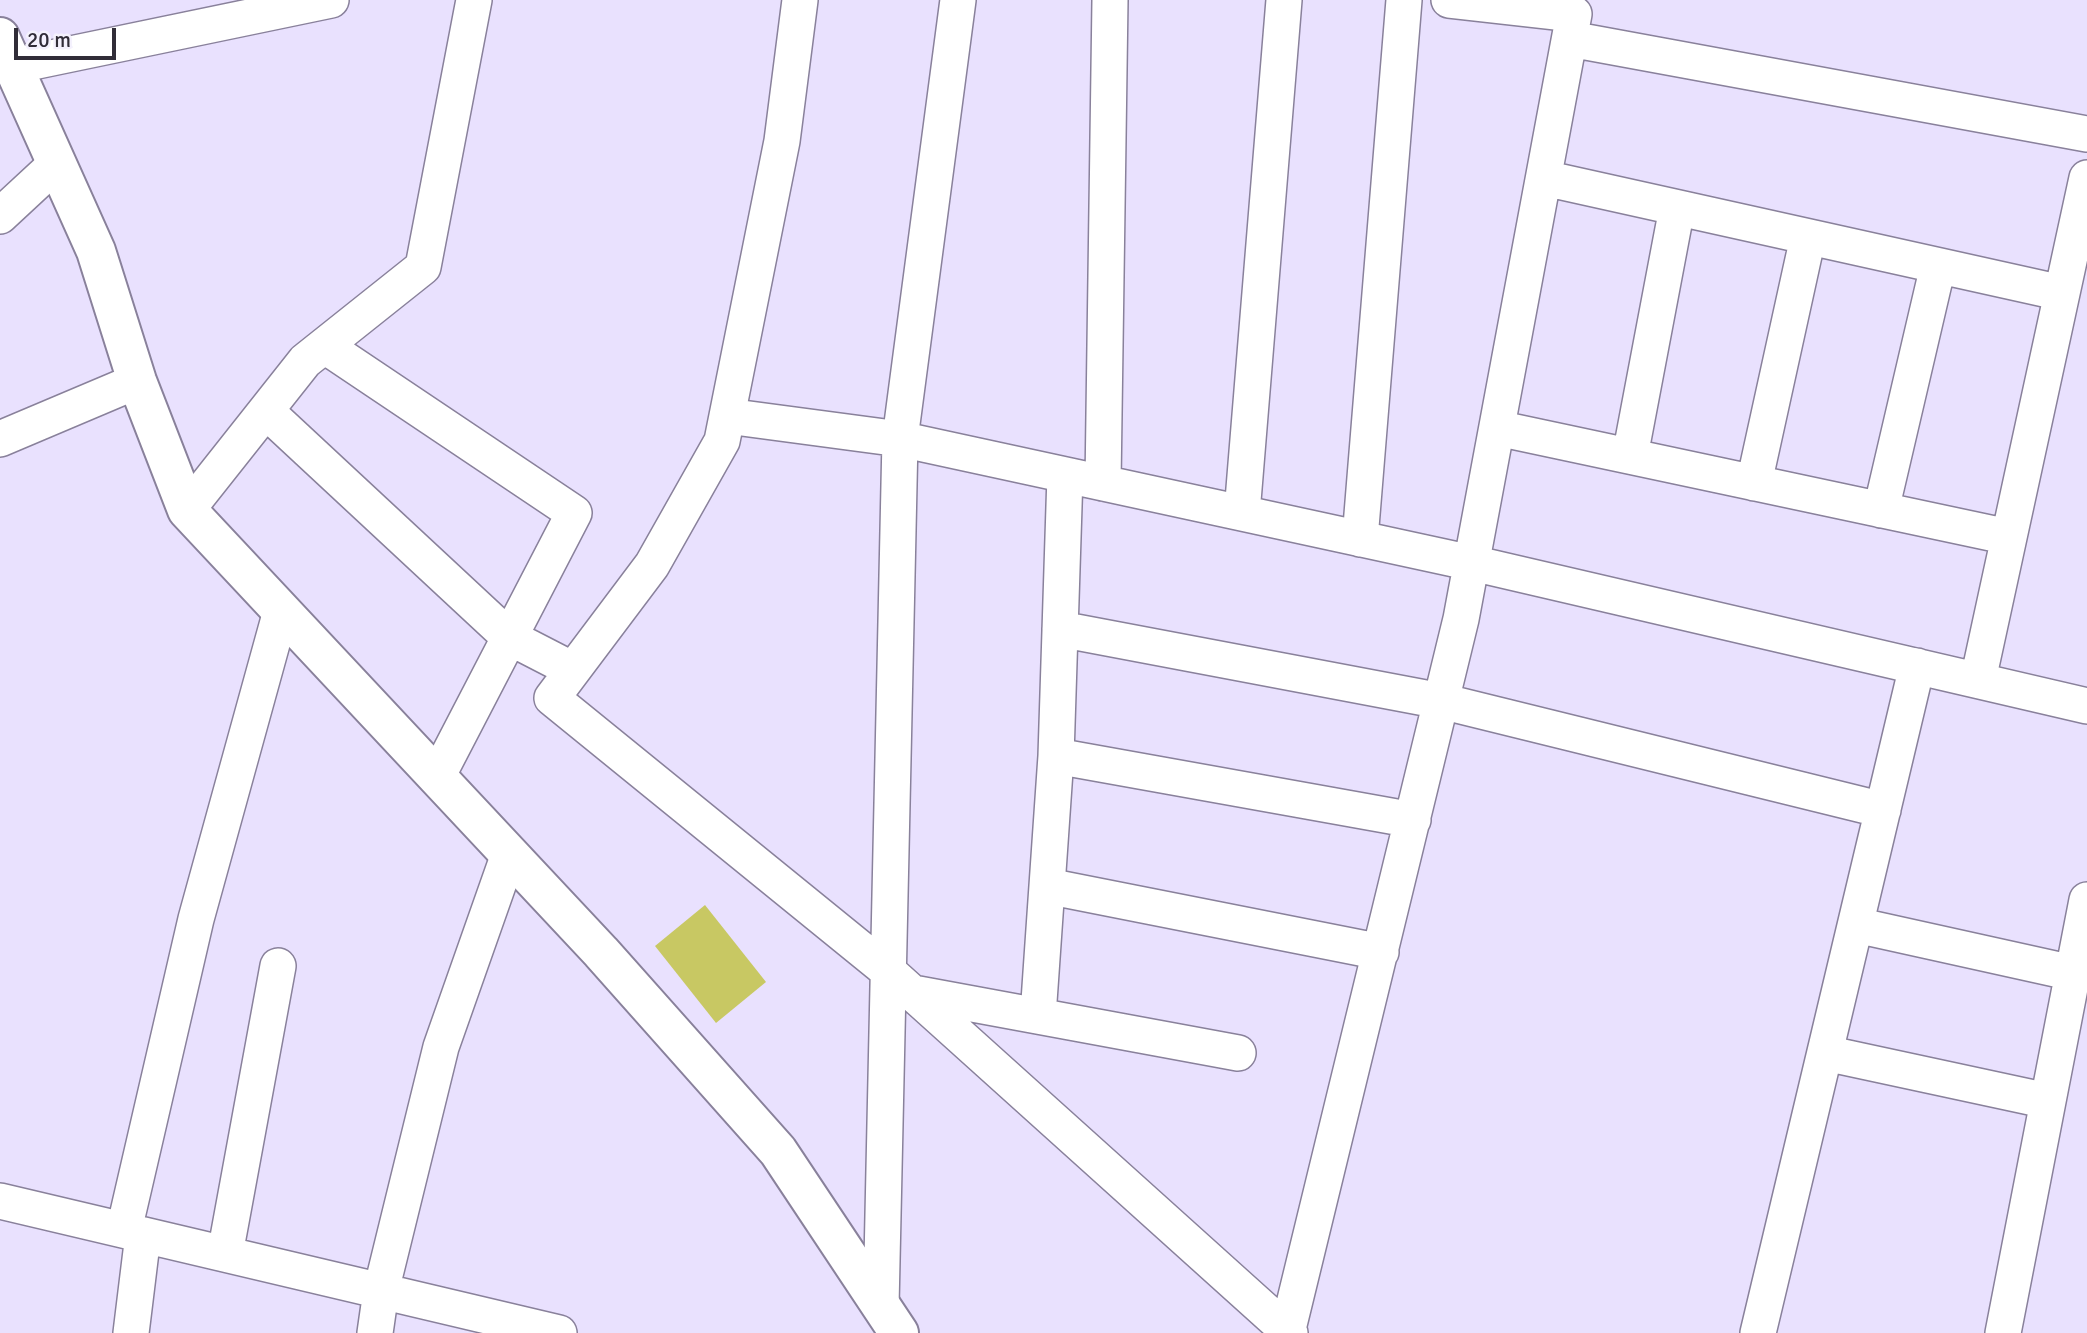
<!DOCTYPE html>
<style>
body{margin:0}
#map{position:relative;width:2087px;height:1333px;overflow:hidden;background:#e9e1fe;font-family:Signika,sans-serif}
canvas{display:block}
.scale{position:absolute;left:14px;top:28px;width:102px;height:32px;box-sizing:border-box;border:4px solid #312d38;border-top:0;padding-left:9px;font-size:21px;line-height:24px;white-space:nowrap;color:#312d38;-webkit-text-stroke:5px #f4f1fd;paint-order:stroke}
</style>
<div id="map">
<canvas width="2087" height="1333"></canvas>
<div class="scale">20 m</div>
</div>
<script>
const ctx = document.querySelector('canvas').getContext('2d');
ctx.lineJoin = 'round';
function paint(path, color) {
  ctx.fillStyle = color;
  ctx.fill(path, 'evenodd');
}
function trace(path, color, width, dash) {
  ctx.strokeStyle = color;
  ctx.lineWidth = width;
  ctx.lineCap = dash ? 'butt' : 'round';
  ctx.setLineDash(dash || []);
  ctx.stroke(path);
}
const building = new Path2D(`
 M705,905l61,77 -50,41 -61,-77z`);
const minor = new Path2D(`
 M800,0l-18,141 -60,300 -70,124 -100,133 336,273 402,362
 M1570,39l517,95
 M13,66l318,-66
 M1544,178l518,115
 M0,216l56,-52
 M325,346l249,167 -137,264
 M266,411l243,226 64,33
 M727,416l173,23 572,124 615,143
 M1497,428l512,109
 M0,439l137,-58
 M1630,456l47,-248
 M1065,475l-9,281 357,64
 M1103,483l7,-483
 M1754,483l54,-246
 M187,510l118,-149 118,-94 51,-267
 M1881,510l57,-244
 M1242,513l42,-513
 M1360,539l44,-539
 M1060,629l381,72 442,109
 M1978,680l109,-502
 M1047,886l334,66
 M1856,925l217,48
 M913,993l325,60
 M1038,1016l18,-260
 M1825,1053l223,48
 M0,1201l559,132
 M124,1230l72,-311 85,-308
 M225,1254l53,-288
 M881,1306l19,-867 58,-439
 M131,1333l12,-98
 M375,1333l6,-42 60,-244 68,-193
 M1287,1333l174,-714 113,-605 -125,-14
 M1758,1333l159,-667
 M2003,1333l84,-433`);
const tertiary = new Path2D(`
 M0,37l96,214 41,130 50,129 414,442 177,199 121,182`);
paint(building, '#c8c863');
trace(minor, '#89819b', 38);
trace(tertiary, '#89819b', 42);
trace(minor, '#fff', 35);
trace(tertiary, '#fff', 38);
</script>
